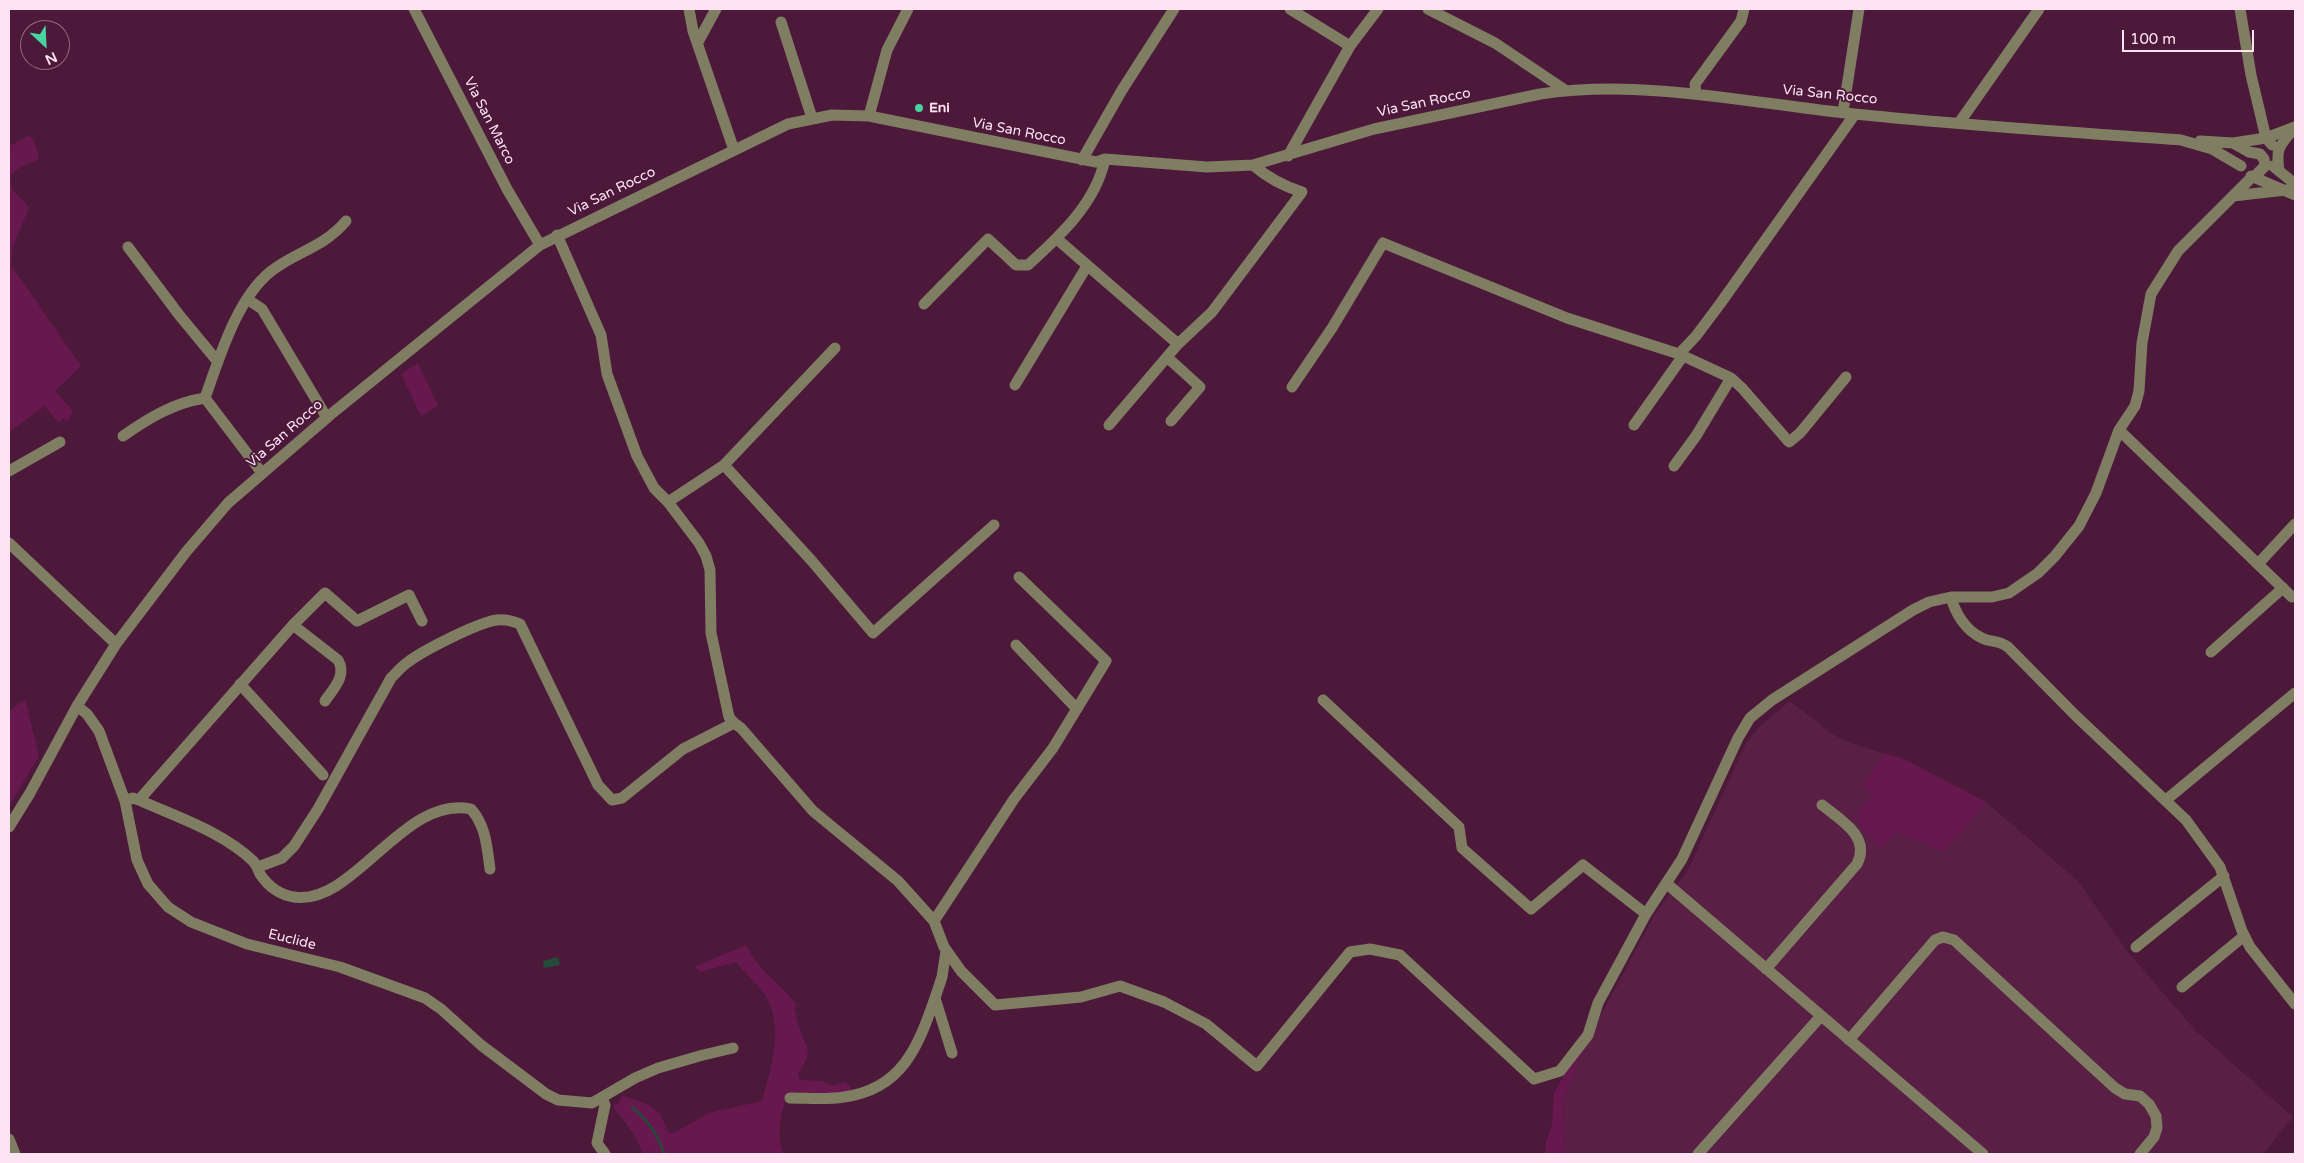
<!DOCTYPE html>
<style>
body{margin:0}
#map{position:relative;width:2304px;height:1163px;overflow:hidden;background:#4c193a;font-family:"Varela Round",sans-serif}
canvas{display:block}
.frame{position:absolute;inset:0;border:10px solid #fee3f2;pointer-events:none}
.north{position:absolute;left:20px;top:20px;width:50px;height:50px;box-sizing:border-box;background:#4c193a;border:1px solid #936a84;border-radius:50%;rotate:155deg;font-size:14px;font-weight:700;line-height:20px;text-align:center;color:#fee3f2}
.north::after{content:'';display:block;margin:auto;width:18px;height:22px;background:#48d49d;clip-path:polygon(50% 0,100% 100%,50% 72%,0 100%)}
.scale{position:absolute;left:2122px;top:30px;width:132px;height:22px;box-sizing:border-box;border:2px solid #fee3f2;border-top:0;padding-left:6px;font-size:15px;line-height:18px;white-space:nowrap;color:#fee3f2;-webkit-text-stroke:4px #4c193a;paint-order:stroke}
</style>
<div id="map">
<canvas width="2304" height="1163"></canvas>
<div class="frame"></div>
<div class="north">N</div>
<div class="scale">100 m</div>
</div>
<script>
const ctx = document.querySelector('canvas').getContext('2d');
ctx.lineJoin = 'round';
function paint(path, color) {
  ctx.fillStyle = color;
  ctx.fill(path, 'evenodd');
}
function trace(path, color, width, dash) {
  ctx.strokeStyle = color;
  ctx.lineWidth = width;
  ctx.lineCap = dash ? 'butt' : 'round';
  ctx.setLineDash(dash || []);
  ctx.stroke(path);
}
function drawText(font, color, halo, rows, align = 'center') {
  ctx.font = font + ' "Varela Round",sans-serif';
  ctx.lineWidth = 4;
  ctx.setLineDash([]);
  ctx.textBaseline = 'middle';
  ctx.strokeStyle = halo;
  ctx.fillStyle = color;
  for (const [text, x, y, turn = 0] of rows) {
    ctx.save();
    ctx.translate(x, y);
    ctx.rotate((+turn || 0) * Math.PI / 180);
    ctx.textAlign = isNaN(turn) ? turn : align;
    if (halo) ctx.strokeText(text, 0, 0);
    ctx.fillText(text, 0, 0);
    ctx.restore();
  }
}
const built = new Path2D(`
 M1790,701l42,33 24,11 48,14 82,43 92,79 49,70 68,79 98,87 -30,37h-698l-2,-52 19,-51 74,-139 32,-42 58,-127 13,-16z`);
const green = new Path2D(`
 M30,135l5,8 4,16 -19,8 -9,8c-1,21 9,18 18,33l-16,38 -2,19 70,101 -26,25 18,20 -6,11 -4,-4 -4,5 -15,-17 -35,26v-286z
 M418,363l20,43 -17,10 -20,-42z
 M25,699l14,57 -30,50v-95z
 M1886,754l18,5 82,43 -42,50 -47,-20 -15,16 -21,-19 -3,-17 14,-18 -10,-9z
 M746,945c10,24 36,40 51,60l-3,3c2,6 3,13 5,19 8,25 16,21 -1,47l2,6 22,1 11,5 13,-4 10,11 -69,5c-8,18 -10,37 -4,56h-140l-9,-20 -20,-26v-3l5,-2 3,-8 27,10 11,9 9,19h4l36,-20 53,-12c9,-34 23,-74 3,-106 -8,-12 -20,-21 -29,-33l-35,10 -7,-5z
 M1582,1051l-19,51 2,52h-20l1,-12 6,-18 2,-31 22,-38z`);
const water = new Path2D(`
 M558,957l2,8 -16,3 -1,-7z`);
const stream = new Path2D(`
 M632,1107c16,13 26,27 32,47`);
const minor = new Path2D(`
 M414,9l93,180 33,56
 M689,9l4,22 41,119
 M1290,9l60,37
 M1428,9l67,34 70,47
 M2240,9l11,66 15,63 6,7
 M781,22l31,96
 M698,42l18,-33
 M1696,94l-1,-10 46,-63 3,-12
 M1843,112l16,-103
 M869,116l18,-66 21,-41
 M1959,123l80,-114
 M2200,141l33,2 16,9 11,2 4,5 1,7 -10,10
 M2233,143l33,-5 29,-11
 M1288,156l62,-110 28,-37
 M1082,160l40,-70 52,-81
 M2273,166l22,18
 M2279,171c-3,-21 -1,-24 13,-40
 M2251,176l44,19
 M2233,196l53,-6
 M557,235l44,100 6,39 30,82 17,32 14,14 31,41 7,13 4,14 1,63 18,84 5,6
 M1057,239l121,105
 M128,247l52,69 38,46
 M247,299l15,10 65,109
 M924,304l64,-65 28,26h12c32,-29 68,-62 77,-106
 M1679,354l17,-18 24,-32 135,-190
 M1168,358l32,29 -29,34
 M1015,385l72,-119
 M1292,387l40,-59 51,-85 184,75 112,36 52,24 11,10 47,54 11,-9 46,-56
 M1109,425l69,-81 34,-32 90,-120c-19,-6 -34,-14 -49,-27
 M1634,425l49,-69
 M2119,430l173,167
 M123,436c26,-18 50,-33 82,-38
 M724,465l87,95 62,73 121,-108
 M1674,466l22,-30 35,-58
 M9,471l51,-29
 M262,473l-57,-75c14,-39 31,-98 65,-126 26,-21 52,-23 76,-51
 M668,502l56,-37 111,-117
 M9,543l107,101
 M2258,564l37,-40
 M1951,597c4,16 15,34 31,41 9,5 15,1 26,9l67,68 111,105 34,47 22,64 8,16 45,57
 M293,625l45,35c9,15 -4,28 -13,41
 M1016,645l61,64
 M2211,652l72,-64
 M240,684l83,91
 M1323,700l136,127 3,21 69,61 52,-44 63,49
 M77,706l10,8 12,17 26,70 12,59 11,24 20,23 23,15 56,22 93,23 85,31 16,11 40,36 65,49 12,6 34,3 43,-25 23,-10 45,-13 30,-7
 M139,800l154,-175 32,-32 32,28 52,-26 13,26
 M2166,800l129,-107
 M125,801l8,-3 6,2c38,17 84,32 114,61 4,4 5,9 7,13 8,12 20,21 34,23 59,10 110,-103 177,-88 15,17 16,38 19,60
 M9,827l21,-34 47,-87 39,-62 70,-92 42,-49 102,-88 210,-170 248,-121 44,-9 37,1 227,46 9,-3 102,8 46,-2 121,-36 166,-35c101,-15 204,8 305,19 112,12 224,19 336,27l31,9 29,17
 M258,867l24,-9 12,-12 24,-37 73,-131c6,-6 11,-12 17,-16 16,-12 71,-40 89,-42 8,-1 16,1 23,4l78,161 14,15 10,-2 61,-49 51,-26 7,5 72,83 85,70 36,40 10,26 17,24 34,34 86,-8 39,-11 44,16 42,22 51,42 93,-114 20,-3 30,6 134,124 26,-8 28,-36 10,-32 48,-89 36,-55 56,-121 12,-20 22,-18 141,-90 16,-8 22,-5h41l17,-4 29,-20 17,-17 24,-30 17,-33 23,-63 16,-24 4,-15 3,-48 9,-49 27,-43 75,-75
 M1666,883l317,271
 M934,921l80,-122 39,-51 53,-87 -87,-84
 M2136,947l88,-71
 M946,951l-4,26 -7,21 17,55
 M1766,969l91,-105c14,-27 -16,-44 -35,-59
 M2182,987l62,-51
 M1849,1040l86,-100 8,-3 11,3 161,148 10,6 15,2 9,8 7,12 1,12 -3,9 -14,17
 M602,1098l3,7 -8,38 8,11
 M790,1098c18,0 37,2 54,-1 58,-8 74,-50 91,-99
 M9,1139l6,15
 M1698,1154l123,-138`);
const markers = [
 [919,108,5,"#48d49d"]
];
const streetNames = [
 ["Via San Rocco",1830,95,6],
 ["Via San Rocco",1424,103,-12],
 ["Via San Marco",489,121,63],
 ["Via San Rocco",1019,132,11],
 ["Via San Rocco",612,192,-26],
 ["Via San Rocco",285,434,-41],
 ["Euclide",292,940,14]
];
const poiNames = [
 ["Eni",929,108]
];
paint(built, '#591f45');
paint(green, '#67184e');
paint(water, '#234b39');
trace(stream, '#234b39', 2.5);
trace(minor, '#7f7d62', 11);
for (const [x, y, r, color] of markers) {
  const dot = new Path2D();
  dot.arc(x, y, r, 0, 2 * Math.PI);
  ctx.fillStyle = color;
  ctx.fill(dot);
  trace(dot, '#4c193a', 2);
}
drawText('14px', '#fee3f2', '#4c193a', streetNames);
drawText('bold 14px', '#fee3f2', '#4c193a', poiNames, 'left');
</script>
